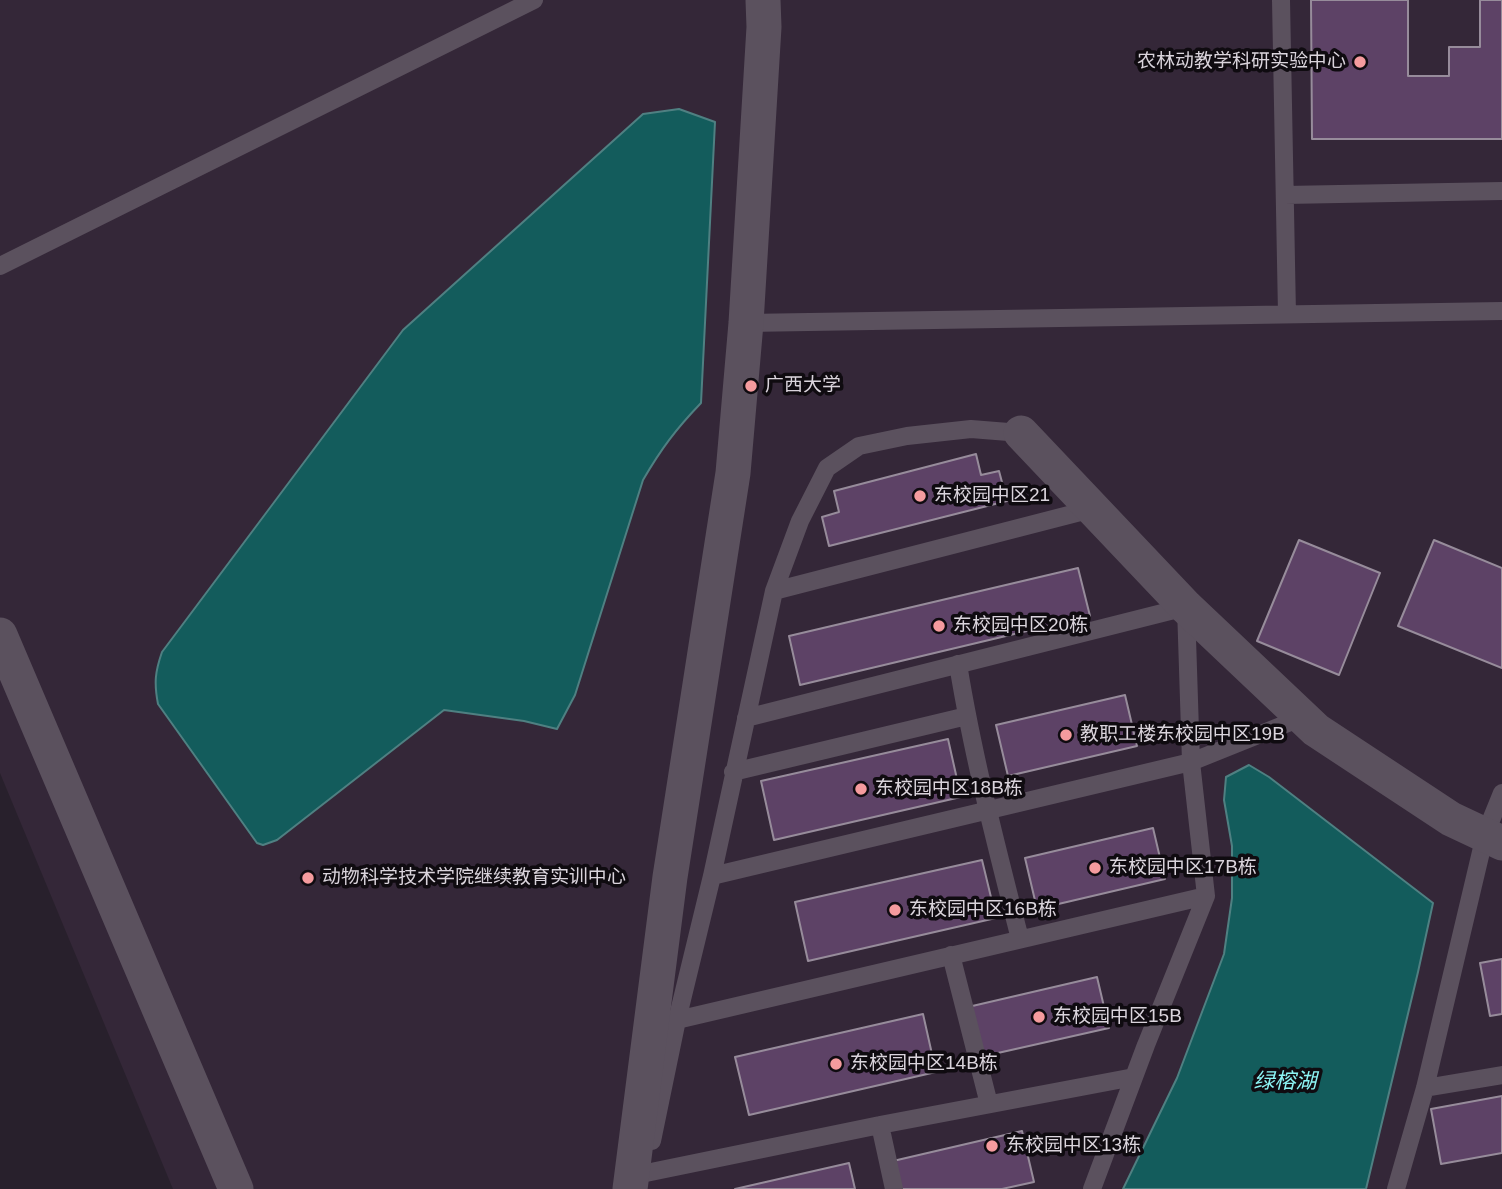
<!DOCTYPE html>
<meta charset="utf-8">
<style>
body{margin:0}
canvas{display:block;background:#28202c}
</style>
<canvas width="1502" height="1189"></canvas>
<script>
const ctx = document.querySelector('canvas').getContext('2d');
ctx.lineJoin = 'round';
function paint(path, color) {
  ctx.fillStyle = color;
  ctx.fill(path, 'evenodd');
}
function trace(path, color, width, dash) {
  ctx.strokeStyle = color;
  ctx.lineWidth = width;
  ctx.lineCap = dash ? 'butt' : 'round';
  ctx.setLineDash(dash || []);
  ctx.stroke(path);
}
function drawText(font, color, halo, rows, align = 'center') {
  ctx.font = font + ' Helvetica,"Noto Sans SC",sans-serif';
  ctx.lineWidth = 7;
  ctx.setLineDash([]);
  ctx.textBaseline = 'middle';
  ctx.strokeStyle = halo;
  ctx.fillStyle = color;
  for (const [text, x, y, turn = 0] of rows) {
    ctx.save();
    ctx.translate(x, y);
    ctx.rotate((+turn || 0) * Math.PI / 180);
    ctx.textAlign = isNaN(turn) ? turn : align;
    if (halo) ctx.strokeText(text, 0, 0);
    ctx.fillText(text, 0, 0);
    ctx.restore();
  }
}
const built = new Path2D(`
 M0,0h1502v1189h-1329l-173,-416z`);
const water = new Path2D(`
 M679,109l36,13 -14,281c-25,26 -40,46 -58,77l-68,215 -18,34 -33,-8 -80,-11 -167,130 -14,5 -6,-2 -99,-139c-4,-21 -3,-32 4,-52l241,-322 240,-216z
 M1249,765l20,12 164,126 -15,69 -52,217h-243l54,-111 47,-124 8,-56v-52l-8,-46 2,-23z`);
const building = new Path2D(`
 M1311,0h97v76h41v-29h31v-47h22v139h-190z
 M976,454l5,21 18,-4 8,30 -178,45 -7,-29 17,-5 -5,-21z
 M1299,540l81,33 -41,102 -82,-34z
 M1434,540l68,28v100l-104,-42z
 M1078,568l12,48 -290,69 -11,-49z
 M1125,695l12,51 -129,30 -12,-51z
 M948,739l13,58 -187,43 -13,-59z
 M1153,828l12,51 -128,30 -12,-51z
 M982,860l14,58 -188,43 -13,-59z
 M1502,959v55l-12,2 -10,-53z
 M1097,977l12,51 -129,29 -12,-50z
 M923,1014l13,58 -187,43 -14,-58z
 M1502,1096v57l-61,11 -10,-55z
 M1022,1131l12,51 -32,7h-102l-7,-28z
 M849,1163l6,26h-120z`);
const lane = new Path2D(`
 M1281,0l6,314
 M1285,195l217,-4
 M0,266l534,-266
 M746,323l756,-12
 M774,591l318,-82
 M958,664c15,93 39,184 62,275
 M746,718l440,-111 5,155 15,134 -60,149 -54,144
 M733,772l234,-56
 M712,876l479,-114 112,-45
 M951,955l38,149
 M677,1020l529,-124
 M1425,1088l77,-13
 M880,1125l14,64
 M652,1141l25,-121 35,-144 62,-285 26,-70 27,-53 32,-22 48,-10 64,-7 50,4
 M646,1173l234,-48 254,-48
 M1396,1189l29,-101 60,-253 17,-42`);
const street = new Path2D(`
 M1021,433l165,174 130,123 135,89 51,24
 M0,635l236,554
 M630,1189l40,-312 63,-404 13,-150 18,-296 -1,-27`);
const markers = [
 [1360,62,7,"#f59b9e"],
 [751,386,7,"#f59b9e"],
 [920,496,7,"#f59b9e"],
 [939,626,7,"#f59b9e"],
 [1066,735,7,"#f59b9e"],
 [861,789,7,"#f59b9e"],
 [1095,868,7,"#f59b9e"],
 [308,878,7,"#f59b9e"],
 [895,910,7,"#f59b9e"],
 [1039,1017,7,"#f59b9e"],
 [836,1064,7,"#f59b9e"],
 [992,1146,7,"#f59b9e"]
];
const poiNames = [
 ["农林动教学科研实验中心",1346,62,"right"],
 ["广西大学",765,386],
 ["东校园中区21",934,496],
 ["东校园中区20栋",953,626],
 ["教职工楼东校园中区19B",1080,735],
 ["东校园中区18B栋",875,789],
 ["东校园中区17B栋",1109,868],
 ["动物科学技术学院继续教育实训中心",322,878],
 ["东校园中区16B栋",909,910],
 ["东校园中区15B",1053,1017],
 ["东校园中区14B栋",850,1064],
 ["东校园中区13栋",1006,1146]
];
const waterNames = [
 ["绿榕湖",1285,1082]
];
paint(built, '#342738');
paint(water, '#135c5c');
trace(water, '#4f8082', 2);
paint(building, '#5d4266');
trace(building, '#978c9b', 2);
trace(lane, '#5b515e', 18);
trace(street, '#5b515e', 35);
for (const [x, y, r, color] of markers) {
  const dot = new Path2D();
  dot.arc(x, y, r, 0, 2 * Math.PI);
  ctx.fillStyle = color;
  ctx.fill(dot);
  trace(dot, '#0f0b10', 2.5);
}
drawText('19px', '#dad4dc', '#0f0b10', poiNames, 'left');
drawText('italic 21px', '#8df5f5', '#0f0b10', waterNames);
</script>
